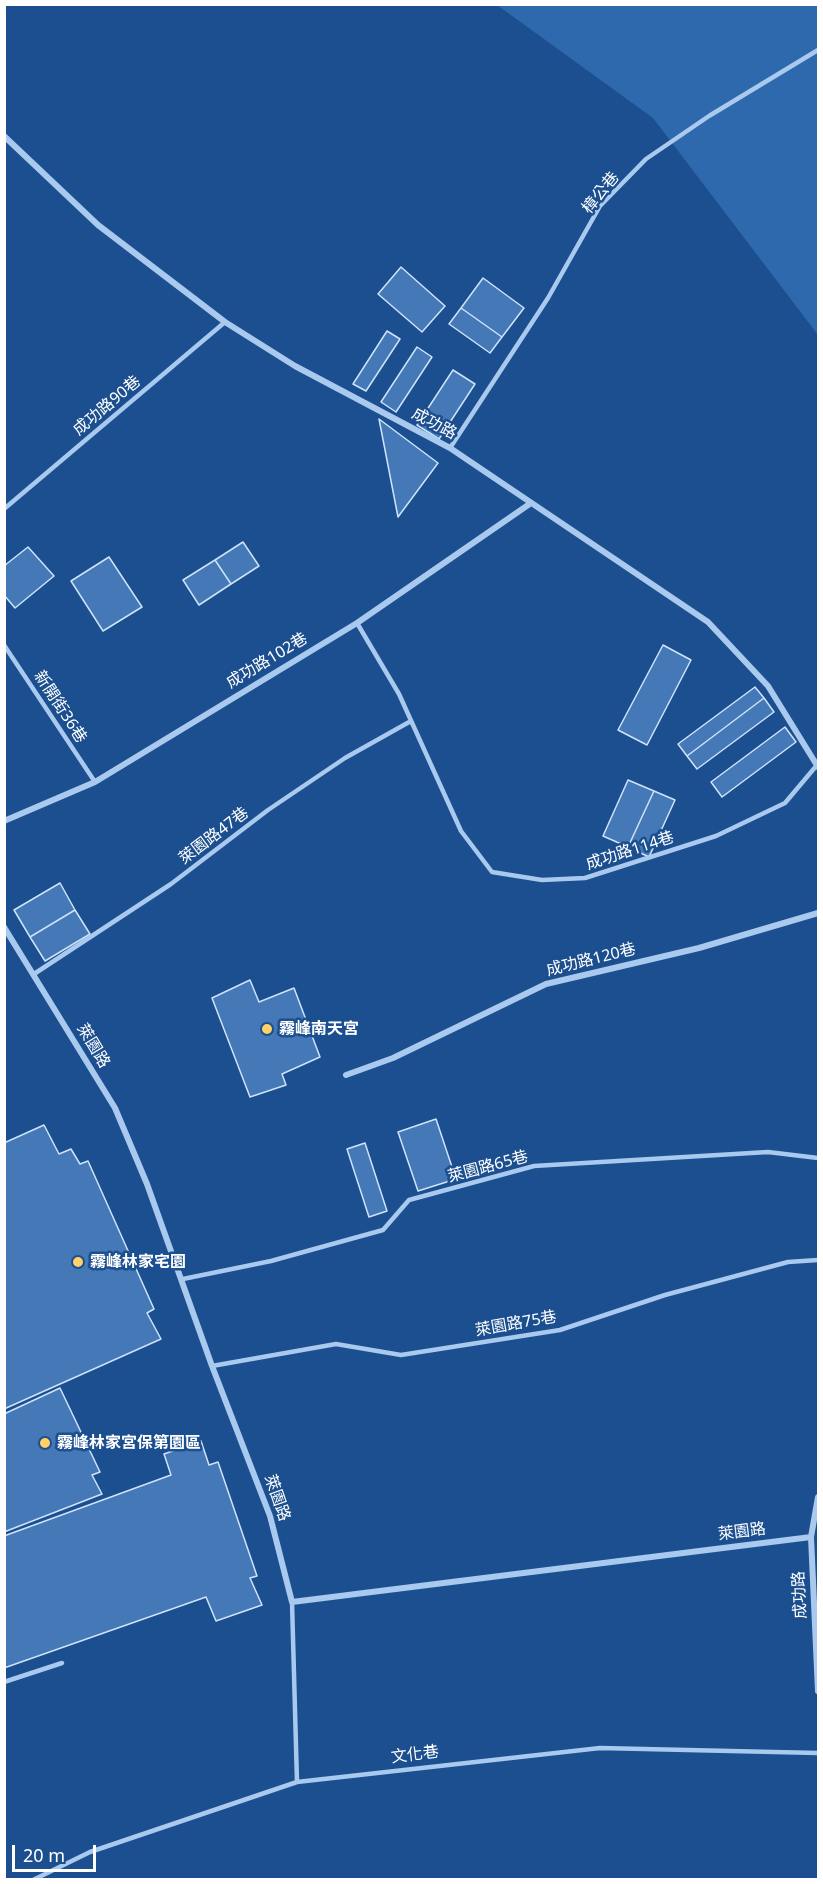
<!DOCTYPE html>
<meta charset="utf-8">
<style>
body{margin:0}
#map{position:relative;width:823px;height:1884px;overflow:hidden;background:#1b4f8f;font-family:"Noto Sans",sans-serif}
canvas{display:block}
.frame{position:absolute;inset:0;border:6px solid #fff;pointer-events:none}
.scale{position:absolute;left:12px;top:1845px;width:84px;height:27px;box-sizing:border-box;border:3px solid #fff;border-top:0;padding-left:8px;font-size:18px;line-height:21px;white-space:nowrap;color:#fff;-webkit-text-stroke:4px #1b4f8f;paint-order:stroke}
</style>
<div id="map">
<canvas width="823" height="1884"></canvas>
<div class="frame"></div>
<div class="scale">20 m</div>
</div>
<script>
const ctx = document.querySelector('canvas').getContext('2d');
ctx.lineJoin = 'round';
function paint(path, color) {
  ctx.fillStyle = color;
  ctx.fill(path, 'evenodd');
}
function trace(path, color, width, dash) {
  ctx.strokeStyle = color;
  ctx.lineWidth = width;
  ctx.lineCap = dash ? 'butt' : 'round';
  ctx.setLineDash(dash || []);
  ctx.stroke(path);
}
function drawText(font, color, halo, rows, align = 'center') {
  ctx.font = font + ' "Noto Sans","Noto Sans TC",sans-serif';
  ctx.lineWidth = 5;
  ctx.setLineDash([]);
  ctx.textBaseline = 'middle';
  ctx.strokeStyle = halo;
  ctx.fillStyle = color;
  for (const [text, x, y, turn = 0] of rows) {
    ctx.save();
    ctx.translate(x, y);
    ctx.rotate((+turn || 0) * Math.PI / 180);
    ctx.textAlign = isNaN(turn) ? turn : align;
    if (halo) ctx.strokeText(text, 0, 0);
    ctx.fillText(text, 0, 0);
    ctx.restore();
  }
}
const green = new Path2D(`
 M497,5h321v330l-165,-217z`);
const building = new Path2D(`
 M401,267l44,39 -23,26 -44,-38z
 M483,278l41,30 -22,29 -41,-29z
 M461,308l41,29 -12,16 -41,-29z
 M387,331l13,8 -34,52 -13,-7z
 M417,347l15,10 -36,55 -15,-10z
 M453,370l22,14 -36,55 -22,-14z
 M379,419l59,44 -40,54z
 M243,542l16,24 -28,18 -16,-24z
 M28,547l26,29 -39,32 -11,-13v-29z
 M109,557l33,50 -39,24 -32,-50z
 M215,560l16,24 -32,21 -16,-25z
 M663,645l28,15 -44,85 -29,-15z
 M755,687l9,11 -77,58 -9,-12z
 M764,698l10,14 -77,57 -10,-13z
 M785,727l11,15 -74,55 -11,-15z
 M628,780l26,11 -26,56 -25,-11z
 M654,791l21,9 -26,57 -21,-10z
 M60,883l15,27 -45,27 -16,-27z
 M75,910l15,24 -45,27 -15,-24z
 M250,980l9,22 35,-14 26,69 -38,17 4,11 -36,12 -38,-99z
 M436,1119l20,60 -38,12 -20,-59z
 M44,1125l15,29 12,-5 9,15 8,-3 66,148 -7,4 14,26 -157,70v-266z
 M365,1143l22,68 -18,6 -22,-68z
 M60,1388l40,84 -8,3 10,19 -98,38v-118z
 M201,1441l8,24 9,-3 39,114 -7,2 12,27 -46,16 -10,-24 -202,71v-132l167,-61 -7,-21z`);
const lane = new Path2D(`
 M450,448l98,-150 52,-92 46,-47 63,-43 109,-66
 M4,509l221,-187
 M357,623l42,71 62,137 31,41 50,8 43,-2 131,-42 69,-33 32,-38
 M4,645l91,137
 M34,974l137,-90 97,-74 77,-52 66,-37
 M183,1279l88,-18 112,-31 26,-30 125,-34 234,-14 50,6
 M212,1366l124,-22 65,11 159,-25 105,-35 123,-33 30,-2
 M292,1602l5,180
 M4,1682l58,-19
 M33,1880l57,-28 207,-70 303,-34 218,5`);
const street = new Path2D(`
 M4,136l94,89 127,97 70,44 155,82 258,174 60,64 50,81
 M4,821l91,-39 262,-159 174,-120
 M4,927l111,181 32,76 65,182 58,150 22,86 519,-65
 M346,1075l47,-17 153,-74 153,-36 119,-35
 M818,1497l-7,40 7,154`);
const markers = [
 [267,1029,6,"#ffd166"],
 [78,1262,6,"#ffd166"],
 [45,1443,6,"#ffd166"]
];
const streetNames = [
 ["樟公巷",601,193,-51],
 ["成功路90巷",107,406,-40],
 ["成功路",434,424,28],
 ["成功路102巷",267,661,-31],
 ["新開街36巷",60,707,57],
 ["萊園路47巷",214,836,-37],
 ["成功路114巷",630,851,-18],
 ["成功路120巷",591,960,-14],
 ["萊園路",93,1046,59],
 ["萊園路65巷",488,1167,-15],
 ["萊園路75巷",516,1324,-10],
 ["萊園路",277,1498,71],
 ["萊園路",742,1532,-7],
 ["成功路",800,1595,-93],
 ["文化巷",415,1755,-7]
];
const poiNames = [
 ["霧峰南天宮",279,1029],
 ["霧峰林家宅園",90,1262],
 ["霧峰林家宮保第園區",57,1443]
];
paint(green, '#2e69ad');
paint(building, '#4478b7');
trace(building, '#cfe3fa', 1.5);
trace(lane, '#a9c9ee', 4.5);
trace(street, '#a9c9ee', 6);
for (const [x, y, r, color] of markers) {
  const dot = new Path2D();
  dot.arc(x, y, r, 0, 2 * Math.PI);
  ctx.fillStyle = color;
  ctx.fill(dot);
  trace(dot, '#1b4f8f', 2);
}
drawText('16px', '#fff', '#1b4f8f', streetNames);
drawText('bold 16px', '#fff', '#1b4f8f', poiNames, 'left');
</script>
